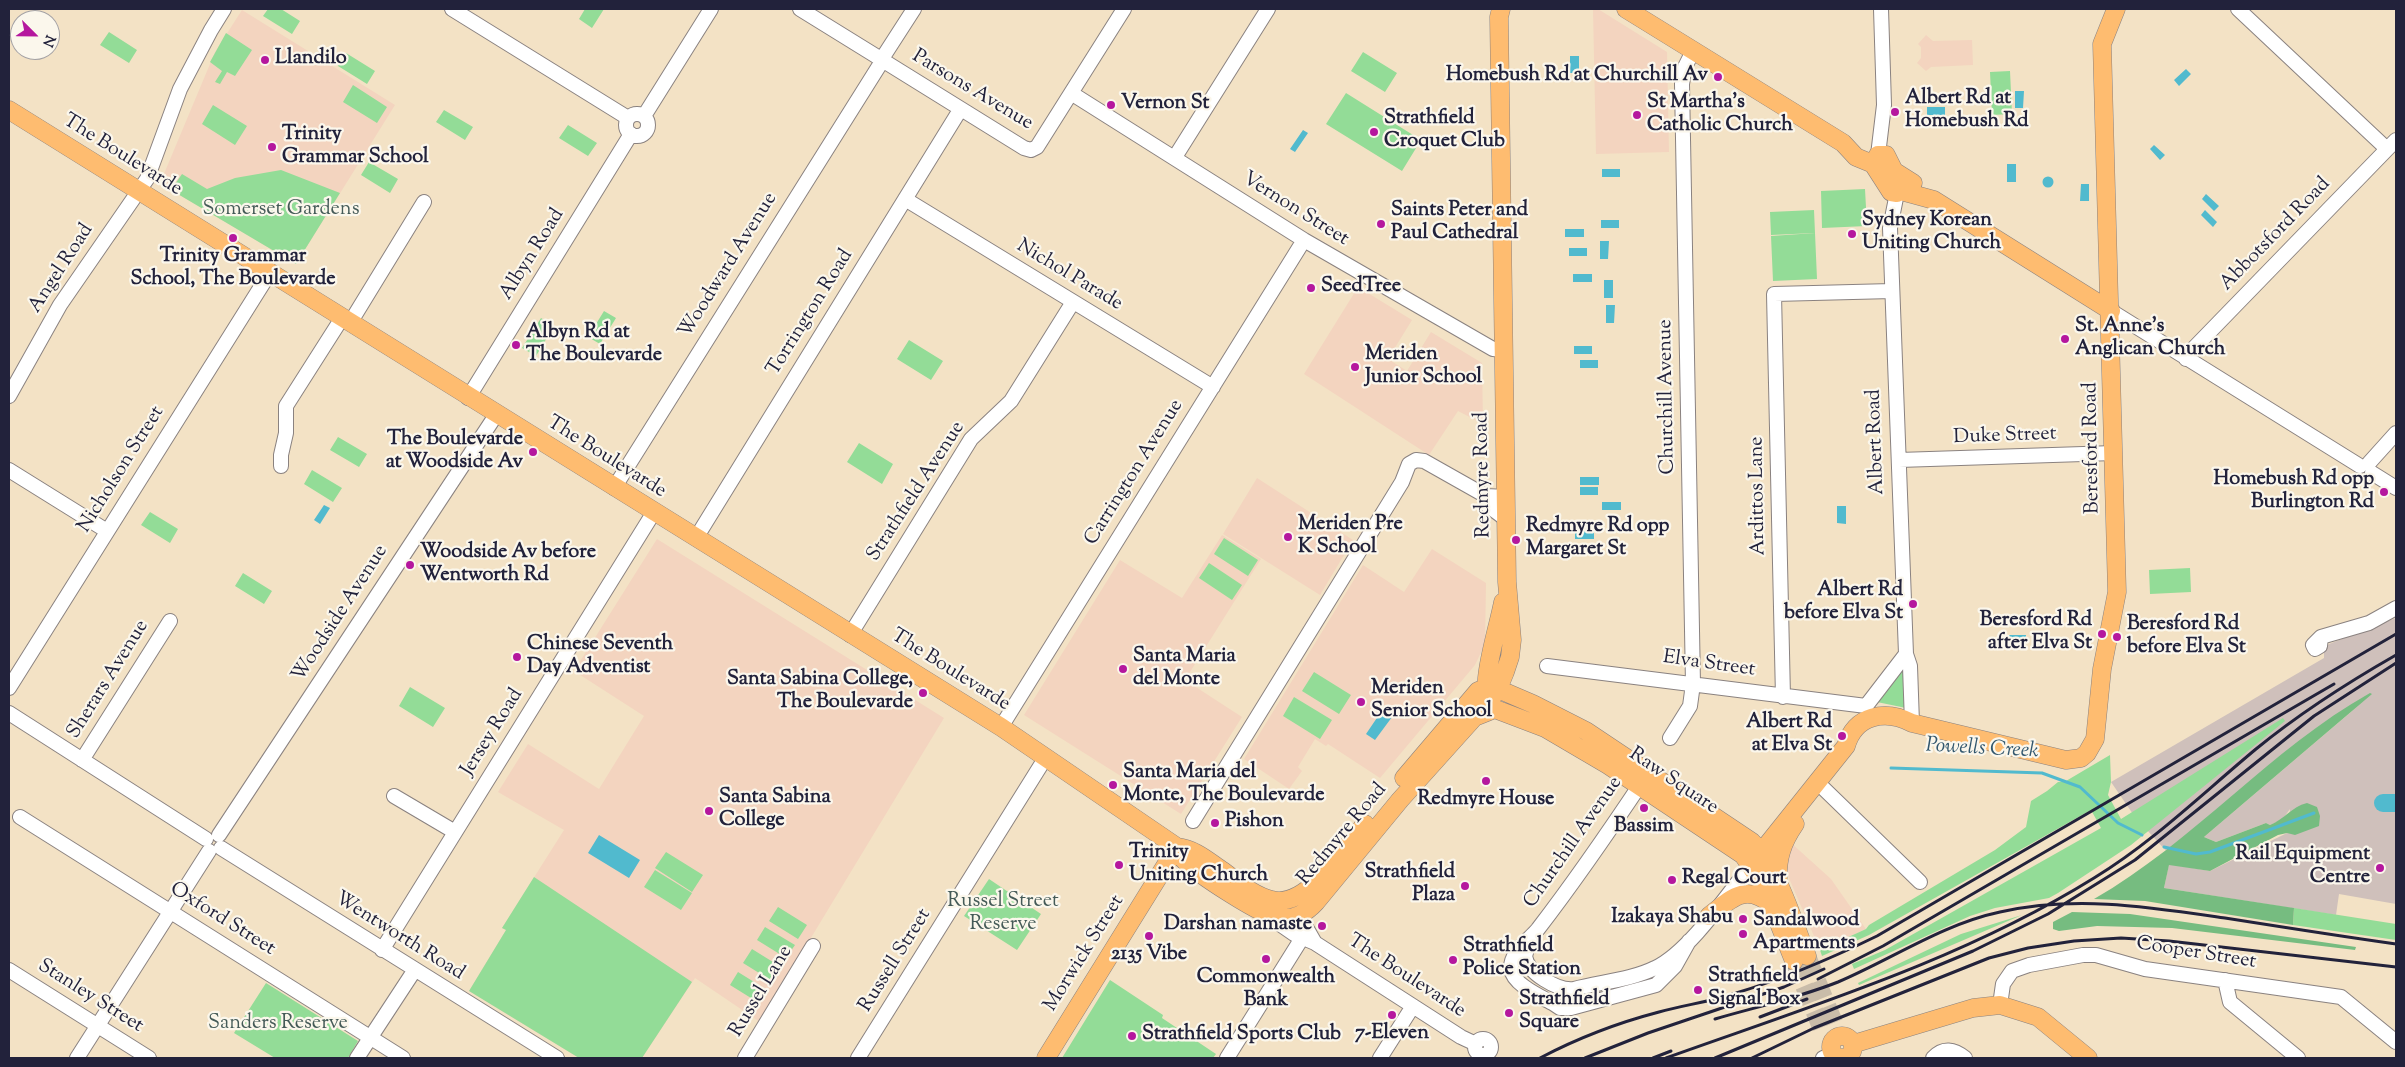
<!DOCTYPE html>
<style>
body{margin:0}
#map{position:relative;width:2405px;height:1067px;overflow:hidden;background:#f3e2c5;font-family:"Sorts Mill Goudy",serif}
canvas{display:block}
.frame{position:absolute;inset:0;border:10px solid #22223b;pointer-events:none}
.north{position:absolute;left:10px;top:10px;width:50px;height:50px;box-sizing:border-box;background:#fbf7ec;border:1px solid #a4a2a5;border-radius:50%;rotate:113deg;font-size:14px;font-weight:700;line-height:20px;text-align:center;color:#22223b}
.north::after{content:'';display:block;margin:auto;width:18px;height:22px;background:#b5179e;clip-path:polygon(50% 0,100% 100%,50% 72%,0 100%)}
</style>
<div id="map">
<canvas width="2405" height="1067"></canvas>
<div class="frame"></div>
<div class="north">N</div>
</div>
<script>
const ctx = document.querySelector('canvas').getContext('2d');
ctx.lineJoin = 'round';
function paint(path, color) {
  ctx.fillStyle = color;
  ctx.fill(path, 'evenodd');
}
function trace(path, color, width, dash) {
  ctx.strokeStyle = color;
  ctx.lineWidth = width;
  ctx.lineCap = dash ? 'butt' : 'round';
  ctx.setLineDash(dash || []);
  ctx.stroke(path);
}
function drawText(font, color, halo, rows, align = 'center') {
  ctx.font = font + ' "Sorts Mill Goudy",serif';
  ctx.lineWidth = 4.5;
  ctx.setLineDash([]);
  ctx.textBaseline = 'middle';
  ctx.strokeStyle = halo;
  ctx.fillStyle = color;
  for (const [text, x, y, turn = 0] of rows) {
    ctx.save();
    ctx.translate(x, y);
    ctx.rotate((+turn || 0) * Math.PI / 180);
    ctx.textAlign = isNaN(turn) ? turn : align;
    if (halo) ctx.strokeText(text, 0, 0);
    ctx.fillText(text, 0, 0);
    ctx.restore();
  }
}
const built = new Path2D(`
 M1593,9h5l69,43 2,100 -73,2z
 M242,10l153,95 -99,159 -125,-74 -10,-9 54,-129z
 M1926,35l7,6 39,-1 1,25 -42,2 -5,4 -9,-8 4,-5v-11l-3,-3z
 M1358,287l54,33 -24,39 19,12 24,-39 51,31 1,61 -25,-13 -29,44 -125,-81z
 M1257,478l96,62 -33,55 -97,-61z
 M1222,535l39,24 -76,121 57,37 -61,97 -157,-99 96,-155 62,38z
 M657,539l287,179 -184,304 -65,-44 -53,80h-63l-110,-67 37,-61 -4,-2 62,-98 -66,-38 30,-48 71,45 45,-73 -70,-45z
 M1432,549l54,34 -1,61 -10,21 -95,113 -52,-34 -2,2 -11,-7 -17,28 4,4 -13,18 -45,-30 119,-194 41,27z
 M1790,842l41,37 35,50 -46,21 -35,-81z`);
const industrial = new Path2D(`
 M2396,618v286l-57,-10 -3,21 -172,-27 5,-24 41,7 77,-38 3,-24 -8,11 -12,5 -4,-2 -50,19 -12,-5 154,-131 -189,148 -34,-37 -24,-35 213,-124v-8l5,-6z`);
const green = new Path2D(`
 M268,9h13l19,12 -8,13 -29,-18z
 M585,9h19l-12,19 -13,-9z
 M109,32l28,18 -8,13 -29,-18z
 M226,33l26,17 -17,26 -8,-4 -7,12 -5,-2 7,-11 -12,-9z
 M1363,52l34,21 -12,19 -34,-21z
 M346,53l29,18 -8,13 -29,-18z
 M2010,71l2,43 -20,1 -2,-43z
 M353,85l34,22 -10,16 -34,-21z
 M1346,93l75,47 -19,31 -76,-47z
 M213,105l34,21 -12,19 -33,-21z
 M444,110l29,17 -8,13 -29,-18z
 M568,125l29,18 -9,13 -29,-18z
 M369,162l29,17 -8,14 -29,-18z
 M281,170l59,23 -44,71 -125,-74 11,-16 25,15 28,-11z
 M1865,189l2,37 -45,2 -1,-37z
 M1814,210l1,23 -44,2 -1,-23z
 M1815,233l2,46 -44,2 -2,-45z
 M604,311l12,7 -16,26 -12,-7z
 M541,318l13,8 -18,30 -14,-8z
 M909,340l34,21 -12,19 -34,-21z
 M338,437l29,17 -8,13 -29,-17z
 M859,443l34,21 -11,20 -35,-22z
 M312,470l30,18 -9,14 -29,-18z
 M150,512l28,17 -8,14 -29,-18z
 M1224,538l34,22 -10,16 -34,-22z
 M1209,563l33,22 -10,15 -33,-22z
 M2190,568l1,24 -41,2 -1,-24z
 M243,573l29,18 -8,13 -29,-18z
 M1904,668l2,40 -29,-6z
 M1314,672l37,23 -12,19 -37,-23z
 M410,687l35,21 -12,19 -34,-21z
 M1294,697l38,23 -12,19 -37,-23z
 M2283,718l2,3 -154,124 -73,48 -9,5 -54,10 -25,8 -116,53 -2,-5 33,-14 216,-122 -10,-18 -222,125 -47,21 -2,-6 46,-21 3,-4 126,-75 31,-23 5,-26 16,-10 11,-9 8,-1 44,-26 1,27 -3,13 13,24z
 M666,852l37,23 -11,17 -37,-24z
 M655,870l37,23 -11,17 -37,-23z
 M534,877l158,105 -50,76h-63l-110,-67 37,-61 -4,-2z
 M989,879l52,35 -24,36 -53,-34z
 M778,907l29,18 -9,14 -29,-18z
 M2294,908l102,16v16l-103,-15z
 M2022,915l-163,70 -1,-2 103,-49z
 M765,927l30,18 -9,13 -29,-18z
 M752,949l29,18 -9,14 -29,-18z
 M738,972l29,18 -8,13 -29,-18z
 M1110,980l53,35 -1,3 54,36 -3,4h-151z
 M266,983l92,58 -10,17h-73l-41,-25z`);
const forest = new Path2D(`
 M2370,693l2,1 -168,143 12,5 50,-19 4,2c15,-6 21,-18 37,-22l10,4 3,9 -1,10 -24,9 -8,-2 -9,2 -68,36 -41,-6 -5,23 130,20 -1,17 -148,-24 -51,-2c100,-57 176,-150 276,-206z
 M2072,912l58,2 226,33 -1,3 -183,-22 -75,-2 -38,5 -6,-2v-7z`);
const water = new Path2D(`
 M1570,56h9v17h-9z
 M2186,69l5,5 -12,12 -5,-6z
 M2015,91h9l-1,17h-8z
 M1927,107h18v8h-18z
 M1303,130l5,3 -13,19 -5,-3z
 M2154,145l11,10 -5,5 -10,-11z
 M2007,164h9v18h-9z
 M1602,169h18v8h-18z
 M2042.5 182a5.5 5.5 0 1 1 11 0a5.5 5.5 0 1 1-11 0Z
 M2081,184h8v17h-9z
 M2206,194l13,12 -5,5 -12,-12z
 M2205,210l12,12 -4,5 -12,-12z
 M1601,220h18v8h-18z
 M1565,229h19v8h-19z
 M1600,241h9l-1,18h-8z
 M1569,248h18v8h-18z
 M1573,274h19v8h-19z
 M1604,280h9v18h-9z
 M1606,305h9l-1,18h-8z
 M1574,346h18v8h-18z
 M1580,360h18v8h-18z
 M1580,477h19v8h-19z
 M1580,487h18v8h-18z
 M1602,502h19v8h-19z
 M324,505l6,3 -10,16 -6,-4z
 M1837,506h9v18l-9,-1z
 M1575,531h19v8h-19z
 M2007,635h19v8h-19z
 M1385,706l10,7 -20,27 -9,-6z
 M599,835l41,25 -11,18 -41,-25z`);
const stream = new Path2D(`
 M1891,768l151,5 38,14 38,36 24,12
 M2164,847l32,7 14,-2 104,-39`);
const river = new Path2D(`
 M2383,803h13`);
const majorTunnel = new Path2D(`
 M1807,956l28,69
 M1794,961l29,71`);
const minor = new Path2D(`
 M452,9l176,109
 M800,9l76,47
 M2238,9l149,140
 M885,54l29,-45
 M887,63l137,85 7,2 6,-3 87,-138
 M1071,93l233,147 189,109 10,1
 M626 125a11 11 0 1 1 22 0a11 11 0 1 1-22 0Z
 M644,116l67,-107
 M1878,155l6,-50 -3,-96
 M1175,157l93,-148
 M1897,193l-7,35 16,426 4,12 2,57
 M905,199l308,188
 M2111,311l249,155
 M350,323l74,-121
 M2186,359l7,-10 203,-209
 M9,396l51,-91 87,-126 33,-90 31,-59 13,-21
 M468,398l163,-264
 M1899,460l215,-7
 M2369,463l27,-30
 M281,466v-11l5,-22v-27l56,-88
 M9,470l98,61
 M2372,473l24,15
 M614,488l265,-422
 M1487,505l20,15
 M696,538l264,-428
 M850,635l121,-196 40,-38 62,-99
 M2321,637l-1,9 -5,3 -2,-4 8,-8 48,-14 27,-15
 M1547,666l319,40 40,-52
 M9,688l260,-414
 M1783,697l-9,-403 118,-3
 M9,713l197,126
 M1001,727l303,-487
 M1670,738l20,-32 3,-22 -11,-600 3,-17 8,-16
 M82,760l88,-139
 M1644,779c-34,51 -69,102 -106,150 -9,11 -28,23 -27,40 2,16 31,28 43,35l6,4h11l85,-23 19,-19 14,-25
 M1818,783l102,99
 M394,796l61,36
 M20,817l383,241
 M1193,821l209,-339 7,-18 7,-4 8,1 62,35 20,1
 M219,835l277,-420
 M221,848l336,210
 M1299,915l16,28
 M1268,916l26,18 21,9 146,94 15,7
 M1530,939l-5,17c2,17 33,35 49,33 26,-7 57,-9 81,-21 34,-16 72,-73 96,-103
 M382,950l272,-438
 M9,970l140,88
 M2225,980l5,22 68,56
 M2000,1005l3,-21 9,-13 17,-6 54,-10h13l49,14 196,28 55,45
 M1475 1047a8 8 0 1 1 16 0a8 8 0 1 1-16 0Z
 M77,1058l132,-207
 M357,1058l57,-87
 M745,1058l68,-112
 M858,1058l188,-301
 M1227,1058l75,-120
 M1380,1058l33,-52
 M1823,1058l11,-4
 M1933,1058c10,-11 21,-9 32,0`);
const major = new Path2D(`
 M1626,9l217,134 13,14 17,7 18,28 6,1 5,-4 1,-11
 M9,110l992,617 176,120c2,4 4,10 7,13 12,13 79,57 95,58 16,2 27,-5 37,-16l84,-102 89,-99 9,-12 7,-17 5,-15 2,-17 -5,-58 -8,-565 2,-8
 M1873,164l5,-9h8l8,16 19,12
 M1901,191l33,9 177,111
 M1488,699c-7,-18 11,-75 15,-97
 M1475,717l20,-8 50,19 63,37 135,90 21,31 30,75
 M1404,778l74,-87 7,-3 13,1 35,15 53,27 166,111c25,24 42,82 55,114
 M1177,847c18,2 31,14 46,24 15,11 31,25 49,29 35,9 73,-52 93,-76
 M1751,865l95,-119c9,-31 39,-37 66,-23l154,37 15,-2 6,-5 8,-14 7,-70 15,-77 -15,-548 14,-35
 M1778,881c-1,-23 4,-38 17,-57
 M1709,916c23,-18 37,-33 63,-11
 M1831 1047a11 11 0 1 1 22 0a11 11 0 1 1-22 0Z
 M1853,1044l120,-36 27,-3 38,12 50,41
 M1046,1058l131,-211`);
const rail = new Path2D(`
 M1818,979l65,-33 451,-262
 M1760,1017l47,-18
 M1715,1019c41,-12 83,-21 123,-37 54,-23 105,-58 162,-70 76,-17 149,-5 225,6 57,9 114,18 171,26
 M1540,1058c38,-20 77,-35 119,-46 25,-7 50,-10 74,-18 50,-15 97,-35 144,-58l519,-302
 M1585,1058l63,-25 136,-46 40,-18
 M1653,1058l18,-7
 M1666,1058c145,-52 296,-98 428,-180 59,-36 109,-85 162,-129 44,-36 91,-66 140,-94
 M1715,1058l258,-107 75,-37 87,-54 179,-144 82,-53
 M1752,1058l62,-30 175,-70 39,-10 46,-7 47,-3 48,3 227,26`);
const markers = [
 [265,60,5,"#b5179e"],
 [1718,77,5,"#b5179e"],
 [1111,105,5,"#b5179e"],
 [1895,112,5,"#b5179e"],
 [1637,115,5,"#b5179e"],
 [1374,132,5,"#b5179e"],
 [272,147,5,"#b5179e"],
 [1381,224,5,"#b5179e"],
 [1852,234,5,"#b5179e"],
 [233,238,5,"#b5179e"],
 [1311,288,5,"#b5179e"],
 [2065,339,5,"#b5179e"],
 [516,345,5,"#b5179e"],
 [1355,367,5,"#b5179e"],
 [533,452,5,"#b5179e"],
 [2384,492,5,"#b5179e"],
 [1288,537,5,"#b5179e"],
 [1516,540,5,"#b5179e"],
 [410,565,5,"#b5179e"],
 [1913,604,5,"#b5179e"],
 [2102,634,5,"#b5179e"],
 [2117,637,5,"#b5179e"],
 [517,657,5,"#b5179e"],
 [1123,669,5,"#b5179e"],
 [923,693,5,"#b5179e"],
 [1361,702,5,"#b5179e"],
 [1842,736,5,"#b5179e"],
 [1486,781,5,"#b5179e"],
 [1113,785,5,"#b5179e"],
 [1644,808,5,"#b5179e"],
 [709,811,5,"#b5179e"],
 [1215,823,5,"#b5179e"],
 [1119,865,5,"#b5179e"],
 [2380,868,5,"#b5179e"],
 [1672,880,5,"#b5179e"],
 [1465,886,5,"#b5179e"],
 [1743,919,5,"#b5179e"],
 [1322,926,5,"#b5179e"],
 [1743,934,5,"#b5179e"],
 [1149,936,5,"#b5179e"],
 [1266,959,5,"#b5179e"],
 [1453,960,5,"#b5179e"],
 [1698,990,5,"#b5179e"],
 [1509,1013,5,"#b5179e"],
 [1392,1015,5,"#b5179e"],
 [1132,1036,5,"#b5179e"]
];
const poiNames = [
 ["Llandilo",275,60],
 ["Homebush Rd at Churchill Av",1708,77,"right"],
 ["Albert Rd at",1905,100],
 ["Homebush Rd",1905,123],
 ["St Martha's",1647,104],
 ["Catholic Church",1647,127],
 ["Vernon St",1121,105],
 ["Strathfield",1384,120],
 ["Croquet Club",1384,143],
 ["Trinity",282,136],
 ["Grammar School",282,159],
 ["Saints Peter and",1391,212],
 ["Paul Cathedral",1391,235],
 ["Sydney Korean",1862,222],
 ["Uniting Church",1862,245],
 ["Trinity Grammar",233,258,"center"],
 ["School, The Boulevarde",233,281,"center"],
 ["SeedTree",1321,288],
 ["St. Anne's",2075,328],
 ["Anglican Church",2075,351],
 ["Albyn Rd at",526,334],
 ["The Boulevarde",526,357],
 ["Meriden",1365,356],
 ["Junior School",1365,379],
 ["The Boulevarde",523,441,"right"],
 ["at Woodside Av",523,464,"right"],
 ["Homebush Rd opp",2374,481,"right"],
 ["Burlington Rd",2374,504,"right"],
 ["Meriden Pre",1298,526],
 ["K School",1298,549],
 ["Redmyre Rd opp",1526,528],
 ["Margaret St",1526,551],
 ["Woodside Av before",420,554],
 ["Wentworth Rd",420,577],
 ["Albert Rd",1903,592,"right"],
 ["before Elva St",1903,615,"right"],
 ["Beresford Rd",2092,622,"right"],
 ["after Elva St",2092,645,"right"],
 ["Beresford Rd",2127,626],
 ["before Elva St",2127,649],
 ["Chinese Seventh",527,646],
 ["Day Adventist",527,669],
 ["Santa Maria",1133,658],
 ["del Monte",1133,681],
 ["Santa Sabina College,",913,681,"right"],
 ["The Boulevarde",913,704,"right"],
 ["Meriden",1371,690],
 ["Senior School",1371,713],
 ["Albert Rd",1832,724,"right"],
 ["at Elva St",1832,747,"right"],
 ["Santa Maria del",1123,774],
 ["Monte, The Boulevarde",1123,797],
 ["Santa Sabina",719,799],
 ["College",719,822],
 ["Redmyre House",1486,801,"center"],
 ["Pishon",1225,823],
 ["Bassim",1644,828,"center"],
 ["Trinity",1129,854],
 ["Uniting Church",1129,877],
 ["Rail Equipment",2370,856,"right"],
 ["Centre",2370,879,"right"],
 ["Strathfield",1455,874,"right"],
 ["Plaza",1455,897,"right"],
 ["Regal Court",1682,880],
 ["Izakaya Shabu",1733,919,"right"],
 ["Sandalwood",1753,922],
 ["Apartments",1753,945],
 ["Darshan namaste",1312,926,"right"],
 ["Strathfield",1463,948],
 ["Police Station",1463,971],
 ["2135 Vibe",1149,956,"center"],
 ["Strathfield",1708,978],
 ["Signal Box",1708,1001],
 ["Commonwealth",1266,979,"center"],
 ["Bank",1266,1002,"center"],
 ["Strathfield",1519,1001],
 ["Square",1519,1024],
 ["7-Eleven",1392,1035,"center"],
 ["Strathfield Sports Club",1142,1036]
];
const streetNames = [
 ["Parsons Avenue",972,91,31],
 ["The Boulevarde",122,156,32],
 ["Vernon Street",1295,210,32],
 ["Abbotsford Road",2276,235,-46],
 ["Albyn Road",533,255,-58],
 ["Woodward Avenue",729,266,-58],
 ["Angel Road",62,269,-57],
 ["Nichol Parade",1069,276,31],
 ["Torrington Road",811,313,-58],
 ["Churchill Avenue",1668,397,-91],
 ["Duke Street",2005,437,-2],
 ["Albert Road",1877,442,-92],
 ["Beresford Road",2093,448,-91],
 ["The Boulevarde",606,458,32],
 ["Nicholson Street",122,470,-58],
 ["Carrington Avenue",1135,473,-58],
 ["Redmyre Road",1484,475,-91],
 ["Strathfield Avenue",917,492,-57],
 ["Ardittos Lane",1759,496,-91],
 ["Woodside Avenue",341,614,-57],
 ["Elva Street",1709,665,8],
 ["The Boulevarde",950,671,32],
 ["Sherars Avenue",109,680,-58],
 ["Jersey Road",493,733,-58],
 ["Raw Square",1673,782,34],
 ["Redmyre Road",1343,835,-50],
 ["Churchill Avenue",1574,843,-55],
 ["Oxford Street",222,920,32],
 ["Wentworth Road",399,937,32],
 ["Morwick Street",1085,954,-58],
 ["Cooper Street",2196,954,9],
 ["Russell Street",896,961,-58],
 ["The Boulevarde",1406,977,33],
 ["Russel Lane",762,992,-59],
 ["Stanley Street",90,997,32]
];
const parkNames = [
 ["Somerset Gardens",281,211],
 ["Russel Street",1003,903],
 ["Reserve",1003,926],
 ["Sanders Reserve",278,1025]
];
const waterNames = [
 ["Powells Creek",1982,750,3]
];
paint(built, '#f3d4bf');
paint(industrial, '#cfc0bb');
paint(green, '#93dc97');
paint(forest, '#76bc80');
paint(water, '#51bace');
trace(stream, '#51bace', 3);
trace(river, '#51bace', 18);
trace(majorTunnel, '#c9bca9', 18, [18, 9]);
trace(minor, '#8a8280', 16);
trace(major, '#8a8280', 19);
trace(minor, '#fff', 14);
trace(major, '#febc70', 18);
trace(rail, '#22223b', 3);
for (const [x, y, r, color] of markers) {
  const dot = new Path2D();
  dot.arc(x, y, r, 0, 2 * Math.PI);
  ctx.fillStyle = color;
  ctx.fill(dot);
  trace(dot, '#fbf7ec', 2);
}
drawText('bold 20px', '#22223b', '#fbf7ec', poiNames, 'left');
drawText('20px', '#22223b', '#fbf7ec', streetNames);
drawText('20px', '#445a57', '#fbf7ec', parkNames);
drawText('italic 21px', '#32576e', '#fbf7ec', waterNames);
</script>
